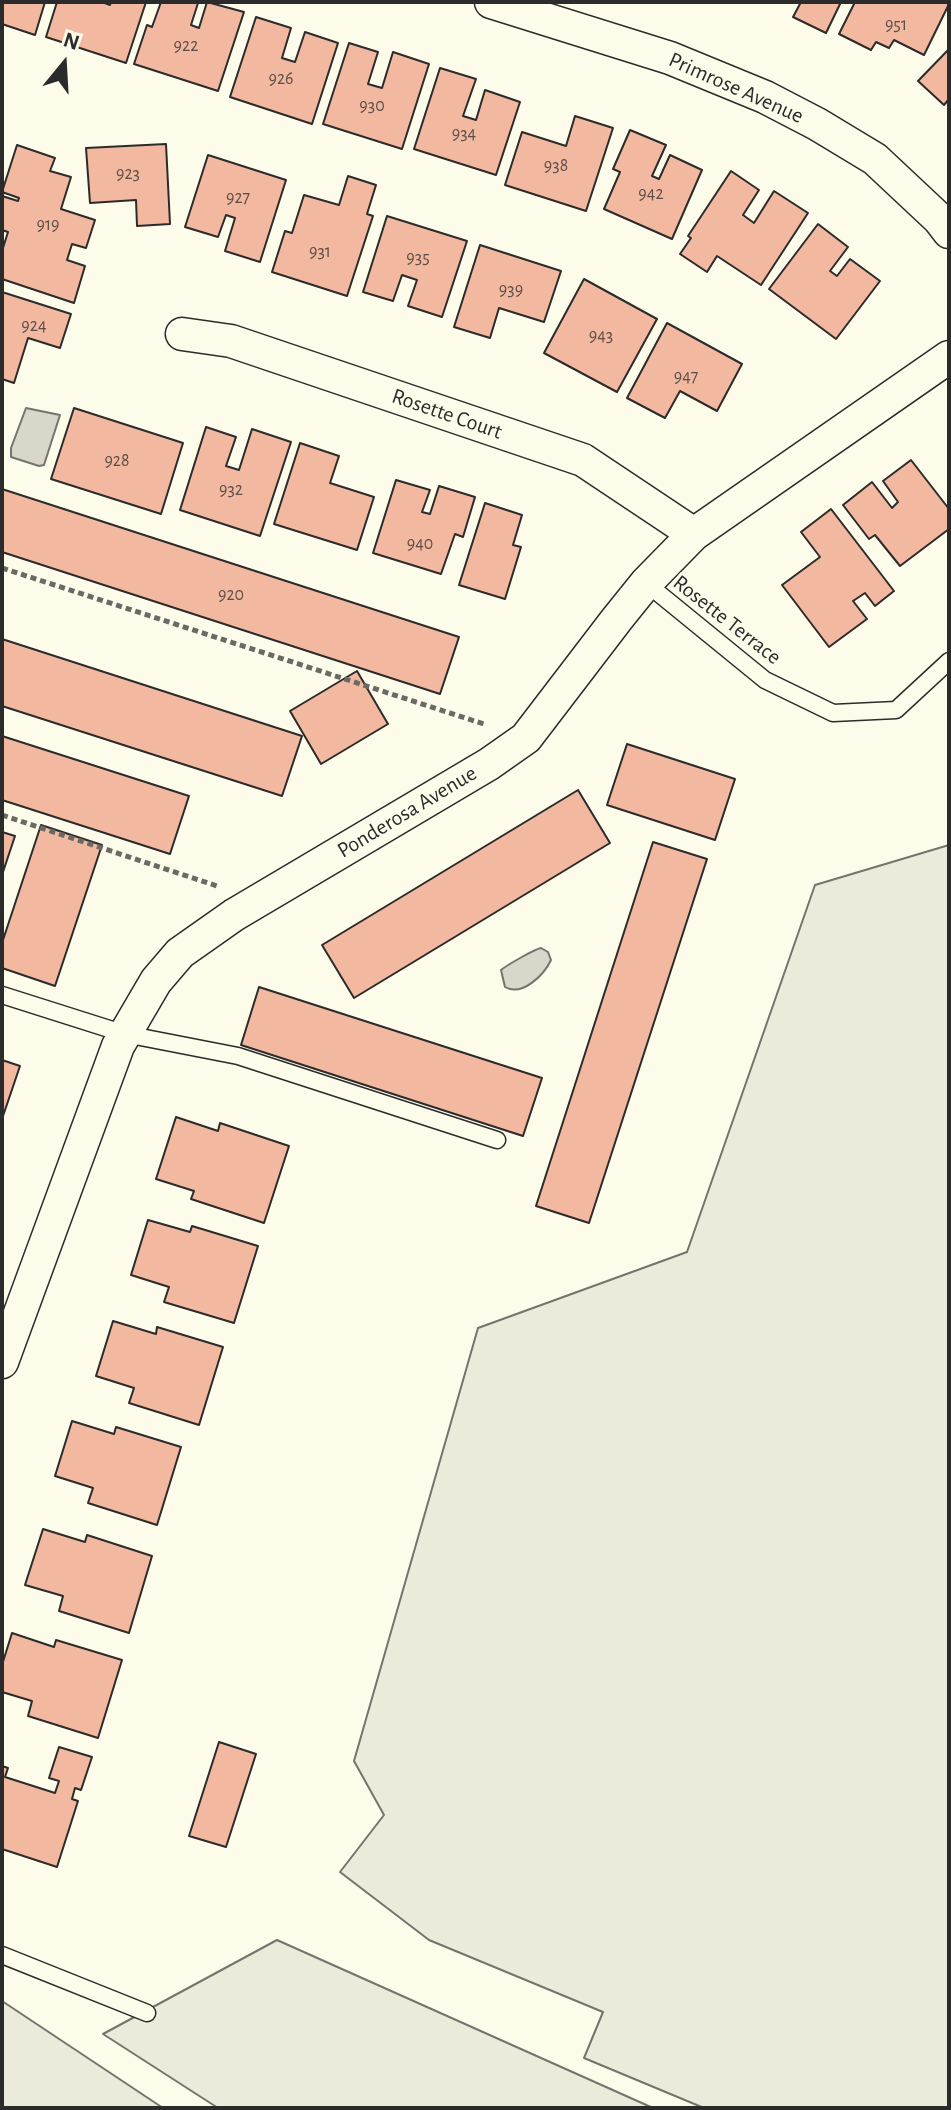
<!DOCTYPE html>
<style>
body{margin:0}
#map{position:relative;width:951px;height:2110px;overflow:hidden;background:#fdfbea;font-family:"Alegreya Sans",sans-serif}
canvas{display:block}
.frame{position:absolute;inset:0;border:4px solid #2b2b2b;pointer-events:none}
.north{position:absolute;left:24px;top:24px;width:80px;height:80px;-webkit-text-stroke:6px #fdfbea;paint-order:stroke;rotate:18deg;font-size:22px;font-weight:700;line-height:32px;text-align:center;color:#2b2b2b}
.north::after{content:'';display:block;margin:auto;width:28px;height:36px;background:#2b2b2b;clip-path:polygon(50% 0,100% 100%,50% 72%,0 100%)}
</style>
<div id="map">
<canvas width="951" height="2110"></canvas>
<div class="frame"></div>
<div class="north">N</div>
</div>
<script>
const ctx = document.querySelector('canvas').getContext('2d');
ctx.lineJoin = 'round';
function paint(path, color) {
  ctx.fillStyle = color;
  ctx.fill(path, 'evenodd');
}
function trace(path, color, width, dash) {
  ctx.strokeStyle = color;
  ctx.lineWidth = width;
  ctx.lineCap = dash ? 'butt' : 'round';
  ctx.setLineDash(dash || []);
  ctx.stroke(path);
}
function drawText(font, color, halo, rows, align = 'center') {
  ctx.font = font + ' "Alegreya Sans",sans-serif';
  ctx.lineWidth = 6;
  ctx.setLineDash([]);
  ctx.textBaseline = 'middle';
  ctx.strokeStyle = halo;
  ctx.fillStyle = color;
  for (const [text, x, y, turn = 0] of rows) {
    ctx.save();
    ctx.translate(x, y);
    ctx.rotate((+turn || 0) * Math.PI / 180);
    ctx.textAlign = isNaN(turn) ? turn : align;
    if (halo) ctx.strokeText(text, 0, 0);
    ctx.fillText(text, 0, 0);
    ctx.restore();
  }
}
const green = new Path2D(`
 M949,845v1263h-245l-120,-50 19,-46 -174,-72 -89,-68 44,-57 -30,-54 124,-433 209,-76 128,-367z
 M2,2001l161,107h-161z`);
const parking = new Path2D(`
 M277,1940l376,168h-435l-115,-74z`);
const water = new Path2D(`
 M26,408l34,7 -16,50 -5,1 -28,-9v-9z
 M541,948l7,4 3,8c-7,15 -29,37 -46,27l-4,-17c6,-5 34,-21 40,-22z`);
const building = new Path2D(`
 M2,2h43l-10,33 -33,-11z
 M57,2h45l8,3 1,-3h35l-20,61 -80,-26z
 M161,2l37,1 -7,22 8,3 8,-26 37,10 -26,79 -84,-27 13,-39 5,2z
 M801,2h40l-15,31 -33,-16z
 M855,2h94v2l-25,51 -30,-15 -5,8 -13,-6 -5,8 -32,-16z
 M256,17l35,11 -9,30 13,4 10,-30 33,11 -26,81 -82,-27z
 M349,43l29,9 -10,32 14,4 11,-36 36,12 -27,85 -79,-25z
 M949,49v50l-5,6 -26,-24z
 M440,68l36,11 -13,37 13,4 9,-30 35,12 -24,73 -82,-26z
 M575,116l38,12 -27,83 -81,-26 17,-53 44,14z
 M630,130l36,15 -14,31 7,3 11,-24 32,15 -30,69 -68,-30 16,-37 -7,-3z
 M166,144l4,80 -33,2 -1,-26 -46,3 -4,-55z
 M17,145l38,13 -5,13 21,6 -10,32 34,11 -9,28 -14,-4 -5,16 18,6 -11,37 -72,-24v-28l6,-19 -6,-2v-34l16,5 1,-3 -17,-6z
 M208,155l78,25 -26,82 -35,-11 10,-33 -9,-3 -8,22 -33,-10z
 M731,171l28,19 -16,25 11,8 20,-32 34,22 -47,72 -44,-29 -10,16 -27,-18 11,-16 -3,-2z
 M348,176l28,9 -9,29 6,2 -26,80 -75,-24 13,-41 7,2 12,-38 35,10z
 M387,216l80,25 -25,76 -34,-11 9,-26 -15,-5 -9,26 -30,-9z
 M818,224l30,23 -18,24 7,5 13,-17 30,22 -44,58 -67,-50z
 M480,245l81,26 -17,51 -45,-14 -9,30 -36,-11z
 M584,279l73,40 -40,73 -73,-39z
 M2,292l69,22 -11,34 -32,-10 -14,45 -12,-4z
 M667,323l75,41 -25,47 -37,-20 -15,27 -38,-20z
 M74,408l109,35 -22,71 -110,-35z
 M206,427l30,10 -10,29 13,4 13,-41 39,13 -31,94 -80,-26z
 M300,443l39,13 -9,27 44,14 -17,53 -83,-26z
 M911,460l38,49v20l-49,37 -25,-31 -6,4 -26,-34 29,-23 20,26 6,-6 -15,-21z
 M396,480l34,10 -8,22 8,2 9,-28 36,11 -12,40 -8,-3 -14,40 -68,-21z
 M2,489l457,148 -19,57 -438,-142z
 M485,503l37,12 -9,30 8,2 -16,52 -46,-14z
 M831,509l63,82 -19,15 -10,-13 -12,8 14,18 -38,28 -47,-62 38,-28 -19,-25z
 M2,639l300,97 -20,60 -280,-90z
 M357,671l31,53 -67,40 -31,-53z
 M2,736l187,60 -19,58 -168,-54z
 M627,744l108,35 -20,61 -108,-35z
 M578,790l32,53 -256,155 -32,-53z
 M41,825l61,20 -47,141 -53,-18v-25z
 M2,832l13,4 -13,39z
 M653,842l54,17 -118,364 -53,-17z
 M259,987l283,91 -19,58 -282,-91z
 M2,1060l18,6 -18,53z
 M176,1117l42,14 2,-8 69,23 -25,77 -73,-24 3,-8 -38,-12z
 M148,1220l42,12 2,-6 66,20 -24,77 -70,-21 5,-15 -38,-12z
 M113,1321l43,13 1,-7 66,20 -24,78 -70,-22 5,-15 -38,-12z
 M72,1421l42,13 2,-7 65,20 -24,78 -69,-22 5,-15 -38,-12z
 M43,1529l42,13 2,-7 65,21 -23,77 -70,-22 4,-15 -38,-11z
 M12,1633l42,14 2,-7 66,20 -24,78 -70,-22 4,-15 -30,-9v-27z
 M219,1742l37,12 -30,93 -37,-11z
 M59,1747l33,10 -11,33 -6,-2 -3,11 6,2 -21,66 -55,-18v-83l6,2 -3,9 50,16 4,-12 -10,-3z`);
const path = new Path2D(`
 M2,568l485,157
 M2,815l215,71`);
const service = new Path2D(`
 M646,583l119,97 68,33 63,-3 53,-49
 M2,995l123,39 113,22 259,84
 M2,1955l145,58`);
const minor = new Path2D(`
 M491,2l179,56 95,39 52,27 58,35 64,60 10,13
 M182,334l49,7 352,119 111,74
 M2,1362l116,-316 38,-65 24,-28 54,-38 255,-151 37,-26 91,-119 29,-36 48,-49 255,-177`);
const numberNames = [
 ["951",896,25],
 ["922",186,46],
 ["926",281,79],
 ["930",372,106],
 ["934",464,134],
 ["938",556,166],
 ["923",128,174],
 ["942",651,194],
 ["927",238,198],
 ["919",48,225],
 ["931",320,252],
 ["935",418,258],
 ["939",511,290],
 ["924",34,326],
 ["943",601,336],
 ["947",686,377],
 ["928",117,461],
 ["932",231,490],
 ["940",420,544],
 ["920",231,595]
];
const streetNames = [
 ["Primrose Avenue",736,88,24],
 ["Rosette Court",447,414,19],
 ["Rosette Terrace",727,620,38],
 ["Ponderosa Avenue",407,812,-31]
];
paint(green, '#ecebdb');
trace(green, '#74746e', 2);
paint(parking, '#eceadb');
trace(parking, '#74746e', 2);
paint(water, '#d8d7c9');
trace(water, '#74746e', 2);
paint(building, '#f2b8a0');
trace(building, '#2b2b2b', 2);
trace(service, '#2b2b2b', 19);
trace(minor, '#2b2b2b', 35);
trace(path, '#6a6964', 5, [6, 4]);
trace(service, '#fdfbea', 16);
trace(minor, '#fdfbea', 32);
drawText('18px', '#5d4e48', null, numberNames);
drawText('22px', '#2b2b2b', '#fdfbea', streetNames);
</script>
